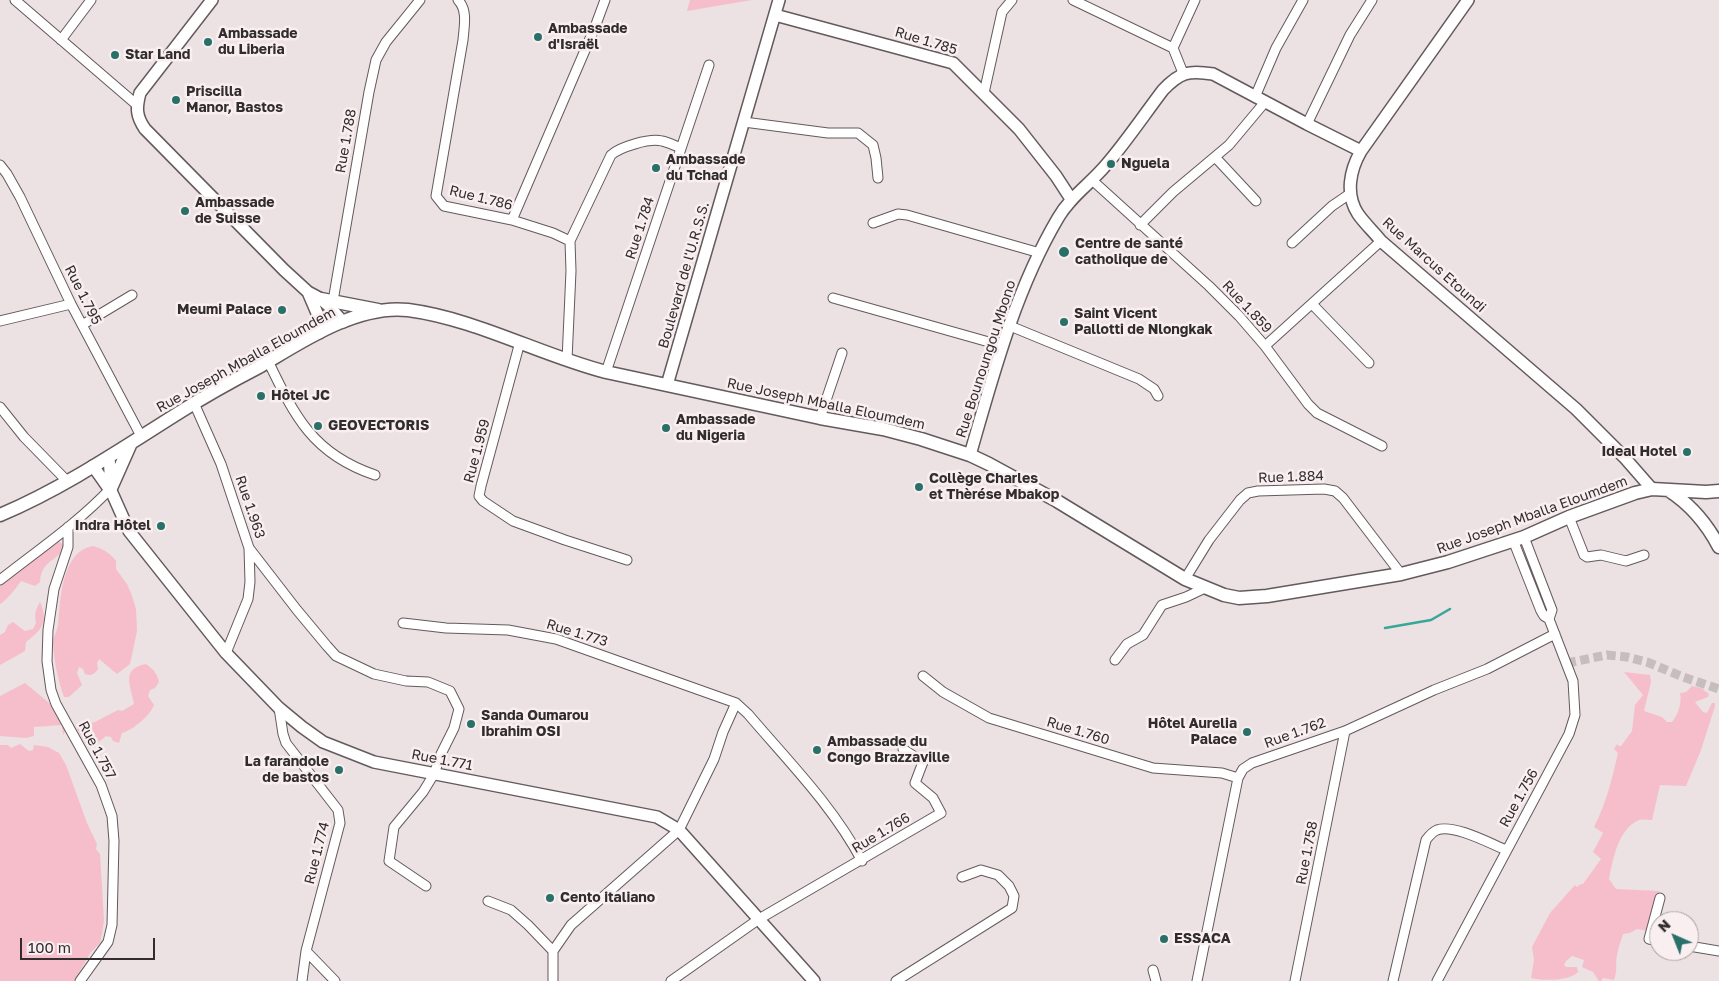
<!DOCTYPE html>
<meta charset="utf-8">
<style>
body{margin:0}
#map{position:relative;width:1719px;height:981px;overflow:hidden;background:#ece1e3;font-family:"Golos Text",sans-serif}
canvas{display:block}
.north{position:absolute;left:1649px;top:911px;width:50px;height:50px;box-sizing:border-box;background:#f9eef0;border:1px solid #a9a1a2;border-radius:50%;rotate:316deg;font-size:14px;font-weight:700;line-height:20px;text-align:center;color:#312d2e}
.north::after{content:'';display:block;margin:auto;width:18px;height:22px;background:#287068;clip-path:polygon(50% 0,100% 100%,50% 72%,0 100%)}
.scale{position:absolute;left:20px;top:938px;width:135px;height:22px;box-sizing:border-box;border:2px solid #312d2e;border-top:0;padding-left:6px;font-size:15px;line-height:18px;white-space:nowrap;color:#312d2e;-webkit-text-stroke:4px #f9eef0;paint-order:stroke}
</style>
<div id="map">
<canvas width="1719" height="981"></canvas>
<div class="north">N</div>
<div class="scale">100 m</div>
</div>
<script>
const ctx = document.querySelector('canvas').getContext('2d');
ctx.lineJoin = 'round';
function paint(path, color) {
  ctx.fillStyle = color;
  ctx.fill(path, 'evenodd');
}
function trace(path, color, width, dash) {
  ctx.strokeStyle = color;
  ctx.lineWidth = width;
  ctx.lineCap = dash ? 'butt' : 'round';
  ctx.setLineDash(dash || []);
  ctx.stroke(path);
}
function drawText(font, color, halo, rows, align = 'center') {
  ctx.font = font + ' "Golos Text",sans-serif';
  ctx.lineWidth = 5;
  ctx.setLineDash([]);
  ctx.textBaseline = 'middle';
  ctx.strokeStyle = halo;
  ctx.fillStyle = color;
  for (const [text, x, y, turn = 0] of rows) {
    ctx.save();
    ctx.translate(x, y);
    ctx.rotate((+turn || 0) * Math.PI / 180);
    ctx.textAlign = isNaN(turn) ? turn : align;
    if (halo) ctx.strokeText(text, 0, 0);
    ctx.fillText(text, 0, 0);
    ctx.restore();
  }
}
const green = new Path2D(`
 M690,0h62l-65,11z
 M55,542h5l4,4c-4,15 -23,13 -24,36l-5,4 -14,-5c-3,5 -16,21 -21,23v-18z
 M93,546c11,3 17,7 23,15v8l11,15 4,9 5,16 1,22 -7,33 -13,10 -18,-15 -2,4 1,6c-4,6 -7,7 -13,5l-2,-5 -4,-2 -2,6 5,12 -13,12h-5c-6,-17 -10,-36 -11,-54 0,-6 3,-9 4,-14 2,-5 1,-11 2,-16 2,-22 6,-63 34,-67z
 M40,602c9,21 2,27 -14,40l-1,9 -25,14v-30l5,-3 3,-7 5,-3 12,9 8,-2 3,-6c-2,-9 0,-14 4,-21z
 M146,664c7,5 11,9 13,18l-4,6 -5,2 -2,6 6,9c-5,12 -20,24 -32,28l-3,10 -6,-2 -2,-4 -5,-1 -15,12 -4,-2 -10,-17 4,-4 14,-3 23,-12 4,1 12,-7c-3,-18 -14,-35 12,-40z
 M1624,672l26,3 1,7 -7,29 18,6 5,5h5c7,-9 10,-20 8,-29l6,-1 6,-6 9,2 8,6 -1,3 -13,5 8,10 4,1 5,-10h3v3l-14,44 -15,36 -26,-1 -8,35c-4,0 -9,-1 -13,0 -21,9 -26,39 -30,59l7,10 43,2 -11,40 -11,-2 -7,4 -7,1c-2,7 -5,14 -6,21 -2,10 1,14 -3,25l-11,-2 -2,3h-2l-6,-9 -11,-5 2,-7 -12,-4 -6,5 -2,4 2,2h11l1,5c-8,9 -35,9 -47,6l3,-18 -2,-13 18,-34 25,-28 2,2 4,-3h2l18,-25 -8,-7 10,-19 -9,-6c12,-23 18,-48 24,-74l-4,-4 3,-5 2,2h2l11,-15 3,-26 8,-10z
 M25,683l29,24 12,23 -3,5 -1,-10 -28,2v9l-8,2 -26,-2v-40z
 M20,744l9,7 4,-1 1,-5 14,2 11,6 7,12 21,58 10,21 -1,5 4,5 4,66 -2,14 -2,9 -9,9 -17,29h-74v-236h8l3,3z`);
const stream = new Path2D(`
 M1385,628l46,-8 19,-11`);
const minorTunnel = new Path2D(`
 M1567,663l40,-8 20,2 20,5 36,15 36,12`);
const minor = new Path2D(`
 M15,0l122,105
 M458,0c10,10 6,27 5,40l-27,156 8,10 68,14 41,13 17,8 1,30 -4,89
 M1073,0l100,48
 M61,40l30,-40
 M1173,48l22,-48
 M1173,48l10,25
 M984,93l18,-81 10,-12
 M1255,97l21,-49 27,-48
 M744,122l84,11h30l15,12 3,13 2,20
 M1307,124l43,-89 22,-35
 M1215,157l41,44
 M0,165l7,9 13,23 51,107 70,132
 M1092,180l117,106 30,30 26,30 43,58 9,9 65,33
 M512,220l83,-193 10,-27
 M873,223l25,-9 9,1 133,38
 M1140,225l33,-33 56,-47 36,-43
 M570,241l41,-86c9,-8 38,-17 51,-14 6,1 13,5 19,7
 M1292,243l40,-37 19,-13
 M833,298l170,48
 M333,301l36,-209 7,-32 10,-18 34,-42
 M1312,304l57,59
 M0,321l71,-17
 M82,325l50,-30
 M1010,326l129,53 15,10 4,7
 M520,342l-39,144 -2,10 4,5 30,20 52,19 62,20
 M1265,346l116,-105
 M268,361c27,56 45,93 107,114
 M606,372l103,-307
 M194,403l27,61 28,84 48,62 30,36 9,10 38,18 32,7 22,1 22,9 9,18 -5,19 -13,26 -7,20 -11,18 -29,35 -5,34 37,25
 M0,407l24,30 44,45
 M820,418l22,-65
 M1569,517l15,38 3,2 14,-2 25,6 18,-6
 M68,527v20l-14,42 -6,41 -1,31 4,29 5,14 45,81 11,31 2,25 -2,84 -4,17 -28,39
 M1524,537l28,73 -3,9
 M1185,579l24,-39 31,-40 8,-7 10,-2 66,-2 11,2 8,7 58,76
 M0,580c38,-30 78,-57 111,-92
 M403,623l43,5 62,2 48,9 180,64 -13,29 -9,27 -35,71 -108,95 -18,26v30
 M226,653l22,-54 2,-17 -1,-34
 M1115,660l12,-16 16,-9 19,-30 24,-8 19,-9
 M923,676l20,16 46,26 164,50 69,5 16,5
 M736,703l12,11c40,47 85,92 114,147
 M279,708l4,26 3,9 52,67 2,13 -34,128 29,30
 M488,901l23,9 17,15 25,26
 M1659,941l-10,-2 11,-41
 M1689,946l30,5
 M1153,970l3,11
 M302,981l4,-30
 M671,981l88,-62 182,-106 -8,-15 -18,-15 8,-21 -20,-13
 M896,981l116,-73 2,-12 -5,-10 -11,-11 -17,-5 -19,7
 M1197,981l41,-203 5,-9 9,-6 93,-32 89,-41 53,-21 68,-35
 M1295,981l50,-250
 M1393,981l33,-141c3,-4 6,-8 11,-10 17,-6 52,13 69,20
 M1437,981l132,-247 6,-19 -2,-34 -24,-62 -5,-3 -3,-5 -28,-71`);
const tertiary = new Path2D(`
 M212,0l-72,93c-4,15 -4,23 5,36l139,141 24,22 13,7 8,7 14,16
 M1468,0l-107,151c-11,19 -16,43 -3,63 7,10 16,18 23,27l195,168 48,48 28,32
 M775,15l178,48 66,66 37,47 15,23
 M308,292l9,21 2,20
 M667,385l112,-385
 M970,455c23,-80 45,-164 88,-237 12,-21 32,-34 48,-53 20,-23 38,-50 57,-75 17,-18 26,-20 50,-16l94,50 54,27
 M109,457l2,29
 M93,466l19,27 17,38 97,122 53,55 23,19 21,15 51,20 283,55 22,13 135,151`);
const secondary = new Path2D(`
 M321,299l57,11
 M111,488l20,-45
 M1668,490c22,14 39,34 51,57
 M0,515c64,-27 121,-66 180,-103 25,-16 52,-31 79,-45 42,-25 98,-63 149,-57 68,9 132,45 198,62l214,46 63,11 38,10 49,16 19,9 68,37 128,78 39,16 15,3 28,-2 134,-22 47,-12 76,-25 45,-20 66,-24 17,-4 54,3 13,-1`);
const markers = [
 [538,37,5,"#287068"],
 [208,42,5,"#287068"],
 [115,55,5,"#287068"],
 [176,100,5,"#287068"],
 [1111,164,5,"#287068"],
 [656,168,5,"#287068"],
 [185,211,5,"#287068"],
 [1064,252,6,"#287068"],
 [282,310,5,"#287068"],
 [1064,322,5,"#287068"],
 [261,396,5,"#287068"],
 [318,426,5,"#287068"],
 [666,428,5,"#287068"],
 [1687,452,5,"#287068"],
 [919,487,5,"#287068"],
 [161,526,5,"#287068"],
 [471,724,5,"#287068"],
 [1247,732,5,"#287068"],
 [817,750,5,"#287068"],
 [339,770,5,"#287068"],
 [550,898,5,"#287068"],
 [1164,939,5,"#287068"]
];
const poiNames = [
 ["Ambassade",548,29],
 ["d'Israël",548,45],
 ["Ambassade",218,34],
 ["du Liberia",218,50],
 ["Star Land",125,55],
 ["Priscilla",186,92],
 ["Manor, Bastos",186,108],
 ["Ambassade",666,160],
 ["du Tchad",666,176],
 ["Nguela",1121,164],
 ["Ambassade",195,203],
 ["de Suisse",195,219],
 ["Centre de santé",1075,244],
 ["catholique de",1075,260],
 ["Meumi Palace",272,310,"right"],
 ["Saint Vicent",1074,314],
 ["Pallotti de Nlongkak",1074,330],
 ["Hôtel JC",271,396],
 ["Ambassade",676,420],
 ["du Nigeria",676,436],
 ["GEOVECTORIS",328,426],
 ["Ideal Hotel",1677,452,"right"],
 ["Collège Charles",929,479],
 ["et Thèrése Mbakop",929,495],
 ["Indra Hôtel",151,526,"right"],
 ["Sanda Oumarou",481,716],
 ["Ibrahim OSI",481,732],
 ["Hôtel Aurelia",1237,724,"right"],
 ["Palace",1237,740,"right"],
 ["Ambassade du",827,742],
 ["Congo Brazzaville",827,758],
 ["La farandole",329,762,"right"],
 ["de bastos",329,778,"right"],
 ["Cento italiano",560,898],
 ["ESSACA",1174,939]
];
const streetNames = [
 ["Rue 1.785",926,41,17],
 ["Rue 1.788",346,141,-80],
 ["Rue 1.786",481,198,14],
 ["Rue 1.784",640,228,-72],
 ["Rue Marcus Etoundi",1434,265,42],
 ["Boulevard de l'U.R.S.S.",684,275,-74],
 ["Rue 1.795",83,295,63],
 ["Rue 1.859",1247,307,47],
 ["Rue Bounoungou Mbono",986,359,-72],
 ["Rue Joseph Mballa Eloumdem",246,360,-29],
 ["Rue Joseph Mballa Eloumdem",826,404,12],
 ["Rue 1.959",477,451,-75],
 ["Rue 1.884",1291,477,-2],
 ["Rue 1.963",250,507,71],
 ["Rue Joseph Mballa Eloumdem",1532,515,-20],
 ["Rue 1.773",577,633,17],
 ["Rue 1.760",1078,731,17],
 ["Rue 1.762",1295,733,-20],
 ["Rue 1.757",97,750,62],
 ["Rue 1.771",442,760,11],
 ["Rue 1.756",1519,798,-61],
 ["Rue 1.766",881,833,-31],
 ["Rue 1.774",317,853,-76],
 ["Rue 1.758",1307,853,-79]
];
paint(green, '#f6becb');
trace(stream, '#39a69a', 2.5);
trace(minorTunnel, '#c7bdbf', 9, [9, 4.5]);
trace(minor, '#635a5c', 11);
trace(tertiary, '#635a5c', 14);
trace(secondary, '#635a5c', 15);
trace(minor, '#fff', 9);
trace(tertiary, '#fff', 11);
trace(secondary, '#fff', 12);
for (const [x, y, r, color] of markers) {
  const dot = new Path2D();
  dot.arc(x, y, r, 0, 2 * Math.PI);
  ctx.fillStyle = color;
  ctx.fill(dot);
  trace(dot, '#f9eef0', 2);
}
drawText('bold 14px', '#312d2e', '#f9eef0', poiNames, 'left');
drawText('14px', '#312d2e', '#f9eef0', streetNames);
</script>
